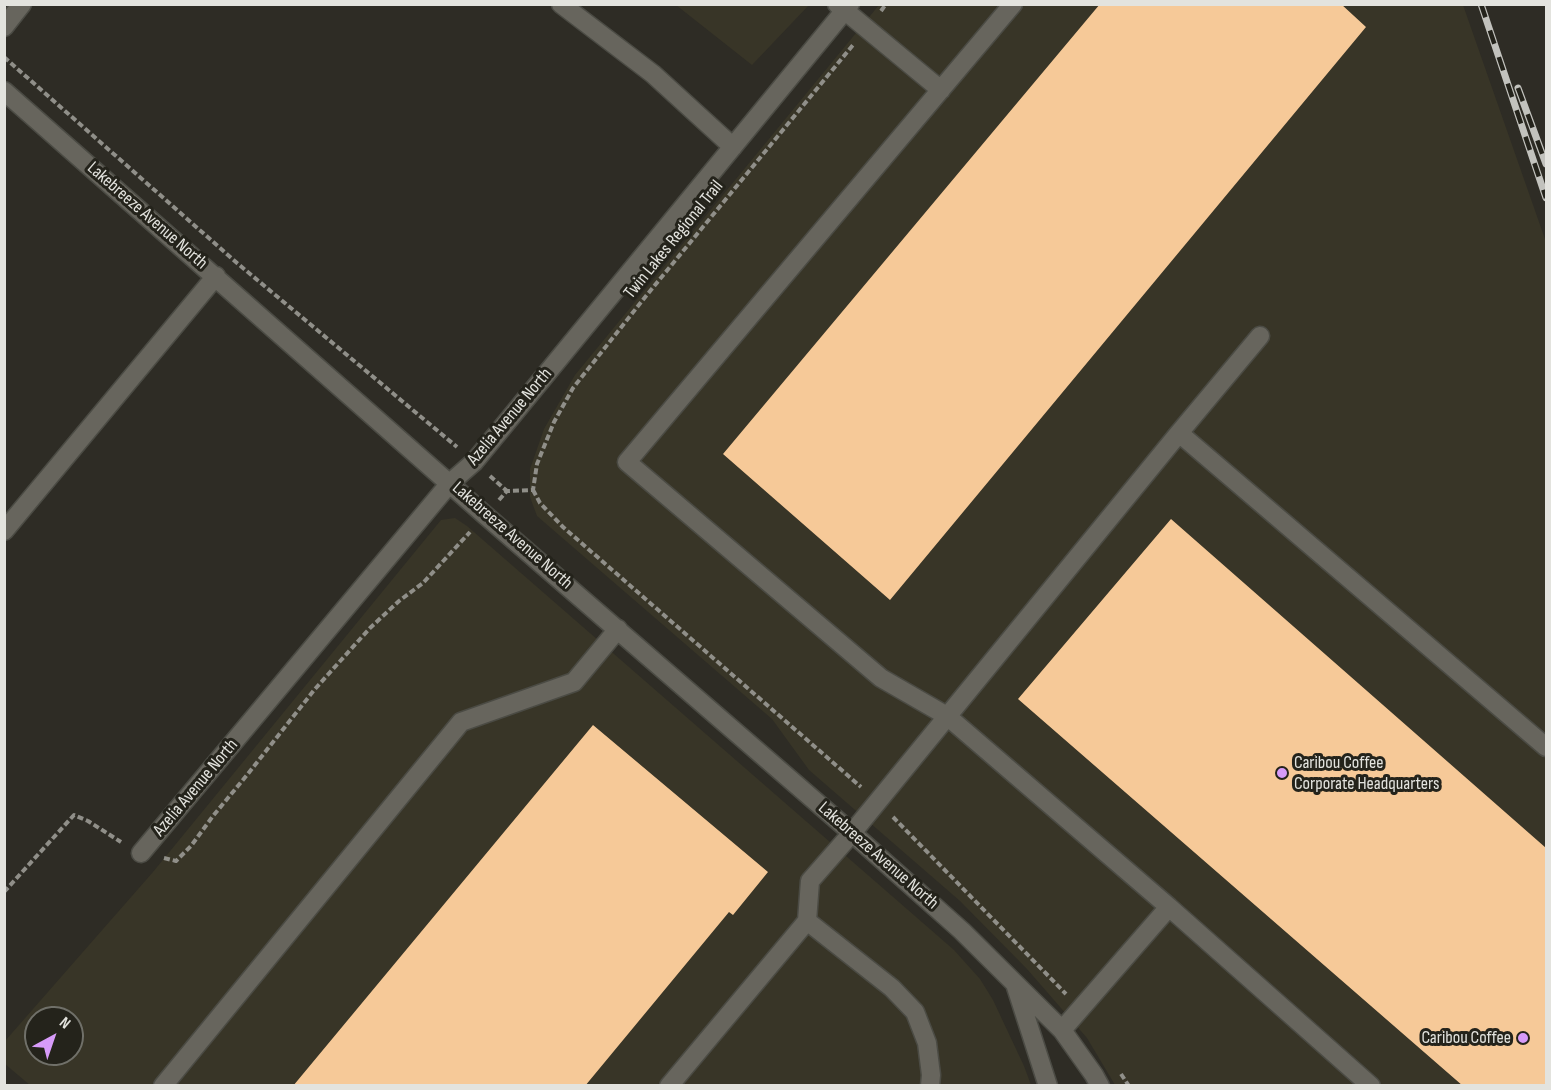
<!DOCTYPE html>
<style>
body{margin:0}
#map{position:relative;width:1551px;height:1090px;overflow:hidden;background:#2e2c25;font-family:"Sofia Sans Condensed",sans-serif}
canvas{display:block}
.frame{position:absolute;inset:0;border:6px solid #e3e3de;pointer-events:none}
.north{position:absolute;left:24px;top:1006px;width:60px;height:60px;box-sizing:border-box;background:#24231b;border:2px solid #707069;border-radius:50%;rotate:40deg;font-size:16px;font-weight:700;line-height:24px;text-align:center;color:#e3e3de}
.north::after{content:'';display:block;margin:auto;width:21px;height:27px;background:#d79bf9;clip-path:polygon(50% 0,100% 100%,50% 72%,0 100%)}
</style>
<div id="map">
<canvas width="1551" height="1090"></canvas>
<div class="frame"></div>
<div class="north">N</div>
</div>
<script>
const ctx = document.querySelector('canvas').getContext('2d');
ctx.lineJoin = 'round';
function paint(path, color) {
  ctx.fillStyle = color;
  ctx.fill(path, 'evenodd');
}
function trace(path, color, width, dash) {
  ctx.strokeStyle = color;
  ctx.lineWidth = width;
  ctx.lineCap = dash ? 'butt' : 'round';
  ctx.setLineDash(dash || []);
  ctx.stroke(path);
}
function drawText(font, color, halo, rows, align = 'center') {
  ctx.font = font + ' "Sofia Sans Condensed",sans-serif';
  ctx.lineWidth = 6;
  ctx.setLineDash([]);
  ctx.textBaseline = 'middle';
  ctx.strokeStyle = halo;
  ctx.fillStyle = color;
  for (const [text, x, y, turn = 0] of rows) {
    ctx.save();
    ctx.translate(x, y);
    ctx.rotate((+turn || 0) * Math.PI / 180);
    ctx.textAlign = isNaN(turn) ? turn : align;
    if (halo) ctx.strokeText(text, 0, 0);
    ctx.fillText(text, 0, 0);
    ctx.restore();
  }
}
const built = new Path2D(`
 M676,5h133l-57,60z
 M879,5h584l83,237v843h-431l-28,-47 -60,-69 -67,-68 -151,-131 -37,-51 -235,-203 -7,-19v-28l14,-40 31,-54z
 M455,518l12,8 487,424 26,29 13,21 31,66 7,19 -1000,1 -26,-22v-23l148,-169 288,-352zM36,1018h36v36h-36z`);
const building = new Path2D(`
 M1100,4h241l25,23 -476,573 -167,-146z
 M1171,519l375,329v238h-83l-445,-387z
 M593,725l175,147 -35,43 -4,-3 -144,174h-292z`);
const path = new Path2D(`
 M881,11l5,-7
 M4,57l233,206 220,184
 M490,476l17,15
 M533,490l7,13 23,24 298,260
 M499,500l8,-9 26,-1 4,-26 17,-42 19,-34 73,-92 207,-251
 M893,817l173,177
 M164,858l12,3 15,-15 22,-30 34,-41 68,-86 55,-61 29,-27 24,-18 47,-51
 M4,892l70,-77 14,6 33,21
 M1121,1074l8,12`);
const minor = new Path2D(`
 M561,4l92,70 80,73
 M837,4l104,86
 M1013,4l-386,458 254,216 66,38 222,191
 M4,27l18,-23
 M4,91l481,424 367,318 110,98 100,99 32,45 6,11
 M1179,433l81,-97
 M4,531l212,-255
 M141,853l309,-370 24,-21 376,-458
 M807,921l85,67 23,24 12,31 4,32 -1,11
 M1016,987l32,99
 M1062,1030l107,-123 202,179
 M163,1086l298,-364 113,-40 44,-53
 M669,1086l138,-165 3,-40 42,-48 327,-400 367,314`);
const rail = new Path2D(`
 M1481,4l65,194
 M1518,88l28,76`);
const markers = [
 [1282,773,6,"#d79bf9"],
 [1523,1038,6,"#d79bf9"]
];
const streetNames = [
 ["Lakebreeze Avenue North",147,216,41],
 ["Twin Lakes Regional Trail",674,240,-51],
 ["Azelia Avenue North",510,417,-50],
 ["Lakebreeze Avenue North",512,536,41],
 ["Azelia Avenue North",196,788,-50],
 ["Lakebreeze Avenue North",878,856,41]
];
const poiNames = [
 ["Caribou Coffee",1294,763],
 ["Corporate Headquarters",1294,784],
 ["Caribou Coffee",1511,1038,"right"]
];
paint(built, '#383527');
paint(building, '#f6c998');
trace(minor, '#4b4b44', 21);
trace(path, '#908f89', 4, [6, 3]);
trace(minor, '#67655d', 18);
trace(rail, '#c2c2bd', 7);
trace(rail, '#24231b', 4.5, [14]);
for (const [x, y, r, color] of markers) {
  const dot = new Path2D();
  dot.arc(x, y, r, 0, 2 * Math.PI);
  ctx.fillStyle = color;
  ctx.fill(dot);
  trace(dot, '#24231b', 2);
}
drawText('18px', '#e3e3de', '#24231b', streetNames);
drawText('18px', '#e3e3de', '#24231b', poiNames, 'left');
</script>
